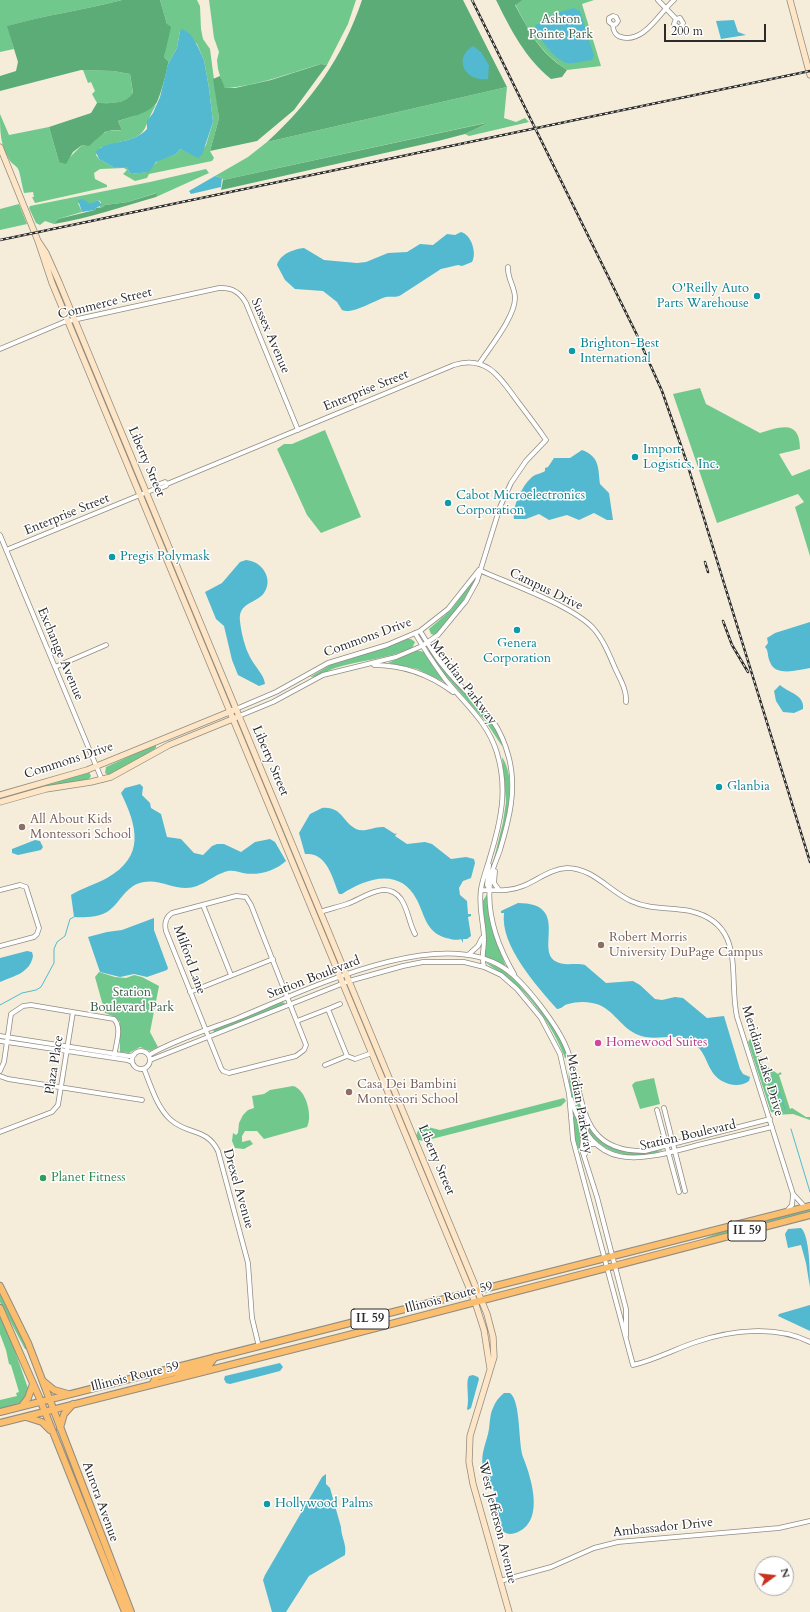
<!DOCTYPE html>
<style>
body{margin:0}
#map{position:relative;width:810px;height:1612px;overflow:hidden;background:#f5edda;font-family:Cardo,serif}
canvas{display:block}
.north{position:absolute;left:754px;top:1556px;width:40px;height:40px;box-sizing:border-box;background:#fff;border:1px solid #aaa;border-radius:50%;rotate:75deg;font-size:11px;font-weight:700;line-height:16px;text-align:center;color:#2b2b2b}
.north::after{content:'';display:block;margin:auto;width:14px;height:18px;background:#c8321e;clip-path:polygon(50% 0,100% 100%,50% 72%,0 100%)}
.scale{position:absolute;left:664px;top:24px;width:102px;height:18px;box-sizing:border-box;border:2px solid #2b2b2b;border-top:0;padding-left:5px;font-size:12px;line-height:14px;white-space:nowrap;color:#2b2b2b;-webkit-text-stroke:3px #fff;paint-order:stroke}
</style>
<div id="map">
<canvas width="810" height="1612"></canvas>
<div class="north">N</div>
<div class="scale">200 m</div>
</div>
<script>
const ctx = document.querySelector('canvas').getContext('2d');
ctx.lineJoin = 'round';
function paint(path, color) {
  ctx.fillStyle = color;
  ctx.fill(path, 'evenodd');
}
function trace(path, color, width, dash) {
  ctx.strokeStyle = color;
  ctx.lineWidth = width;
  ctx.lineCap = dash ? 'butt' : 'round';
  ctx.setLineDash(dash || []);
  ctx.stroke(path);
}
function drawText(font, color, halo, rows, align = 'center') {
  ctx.font = font + ' Cardo,serif';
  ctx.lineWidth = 3;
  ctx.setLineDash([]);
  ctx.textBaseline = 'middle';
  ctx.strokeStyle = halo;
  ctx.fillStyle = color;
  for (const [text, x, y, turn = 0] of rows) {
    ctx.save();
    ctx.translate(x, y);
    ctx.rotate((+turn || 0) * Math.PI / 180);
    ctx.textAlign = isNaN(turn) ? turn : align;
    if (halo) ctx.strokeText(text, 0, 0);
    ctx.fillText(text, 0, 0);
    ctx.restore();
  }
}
const green = new Path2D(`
 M0,0h122c-38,10 -77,15 -114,26l6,23 -14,3z
 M160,0h37l3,6 1,23 2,10 7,10 9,69 -9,33 4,7 -2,3 -63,13 -2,4 -12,3 -12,-7 4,-4 -3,-2 -24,1 -6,4 1,6 12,6v2l-72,16 -3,-6h2l-1,-5 -9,1c-2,-7 -3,-15 -5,-22 -2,-6 -8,-7 -10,-12 -9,-14 -9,-29 -9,-45l9,21 40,-8 10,35 9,-3 14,-14c12,2 14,-9 24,-13 5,-3 10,-1 16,-2l-4,-9 16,-5 22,-11c-14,22 -5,31 -37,37 -6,2 -11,6 -18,5l-5,8 3,4 14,8h13l5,7 15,-2 13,-12 17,-6 4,-5 18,8 8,-12 7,-23 -4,-34 -5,-28 -7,-16 -17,-13 -3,17 -9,16v-3l-4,-4 3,-33z
 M209,0h147l-8,24 -21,41 -6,-1c-28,8 -67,23 -96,24l-3,-5 -4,-14 -1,-9 2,-8 -5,-14z
 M523,0h71l-12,4 19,62 -34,4c-28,-19 -37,-37 -52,-66z
 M83,70l30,1 17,3 3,20c-8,11 -24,9 -36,9l-5,-9 3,-3 -4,-9 -3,1z
 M507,87l-3,31 12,4 9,-4 4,4 -60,14 -4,-2 21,-10 -1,-1 -262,57 -1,-2 -7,-2 33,-19 19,-15z
 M206,169l3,4 -53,24v-4l-28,9 -23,3 -2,2h-3l1,-5 -3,-2 -8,5 -12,-2 4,9 -24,7 -4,5 -9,-3 -5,4 -4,-2 -7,-15 1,-2 120,-24z
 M19,204l8,20 -27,6v-21z
 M74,330l15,30 44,108 -8,-16z
 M700,388l6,16 54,29c20,-6 40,-14 40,16l-21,5 13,22 18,-7v87l-15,-49 9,-5 -6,-8 -81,29 -44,-129z
 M325,430l36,87 -40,16 -14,-18 -30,-66 7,-5h8z
 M146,504l17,34 59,143 -9,-17z
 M474,579l1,2 -15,25 -23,27 -3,2 -3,-1 -2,-5 22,-19z
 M407,639h4l4,3 -3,6c-25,11 -51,12 -77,20 -7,2 -19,10 -25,9l25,-15z
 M416,650l8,2 20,30 -27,-13 -29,-6z
 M428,650h2c6,9 11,17 18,25 15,17 54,47 54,71l-16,-24 -47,-54z
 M237,721l19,40 71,174 -18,-39z
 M156,744v4l-22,15 -25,12 -4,-2 1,-6z
 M502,757c21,32 -6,92 -14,126l15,-61 3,-20z
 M89,772l2,4 -2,3 -89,21v-2l23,-9z
 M488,893l4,35 14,39 -22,-11 2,-18 -4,-36z
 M485,962c8,3 16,6 22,11 16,13 60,66 61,85h-3c-11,-29 -32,-60 -57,-80 -7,-6 -16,-10 -23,-16z
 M99,972l16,5 11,1 8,-3 8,2 17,9 -9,46 8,15 -8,4 -10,-4 -11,6 -9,-1v-30l-5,-5 -10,-4 -10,-36z
 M282,1002l3,1 -1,2 -68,28 -3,-2 1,-2z
 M755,1037l-2,2 6,19 3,-1 2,3 -2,3 16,11 2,-2 2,2 -3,1 11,34 2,-1 14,9h4v3l-17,-6 -18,1 1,-2 -5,-1 -23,-70 2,-3z
 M571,1069l14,51v6c-10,-13 -18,-40 -16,-56z
 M654,1078l6,26 -20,5 -8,-24 3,-3z
 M293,1086c13,3 20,30 14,41l-43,12 -7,-8h-12l-3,5v6l8,-2 3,4 -9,5 -9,-1 -3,-7 1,-8 3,2 2,-2 1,-10 4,-8 5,-5 6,-2 -2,-12 12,-2 6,-4z
 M564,1098l2,3 -5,5 -137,35 -6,-1 -2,-4 3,-8 5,-2 16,4z
 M575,1116l8,16 -3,9v12l-6,-16 -2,-20z
 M589,1128c14,16 31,26 52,25 7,0 15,-3 22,-3 -24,12 -58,5 -74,-17z
 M810,1210v2l-115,30 36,-14z
 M0,1294l27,55h-2l-25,-47z
 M0,1315l10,22 19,54 -7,11 -22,7v-9l17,-4 -1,-3 3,-1 -8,-27 -2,-1 -3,-14 -6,-16z`);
const forest = new Path2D(`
 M122,0h38l7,24 4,3 -7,30 4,4v3c-1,7 -9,38 -13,41 -9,9 -25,12 -37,16l4,9h-10l-7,2 -16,14 -7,-1 -9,7 -7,12 -7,-2 -10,-35 42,-14 6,-10c12,0 28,2 36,-10l-3,-19 -17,-3 -32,-1 -81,21v-15l16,-5 2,-9 -11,-36c38,-11 77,-16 115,-26z
 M362,0h101l44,87 -240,55c44,-40 76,-85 95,-142z
 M496,0h27l-8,5c16,29 24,47 52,65l-5,7 -11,2c-26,-21 -40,-49 -55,-79z
 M321,64l6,1 -33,45 -37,31 -47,10 9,-33 -6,-39 7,-3 5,12h10l36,-8z
 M486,123v1l-21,10 -27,7 -217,49 2,-10z
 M157,193l-1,4c-34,10 -67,21 -102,27l4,-5 37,-9 1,-2 7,-1 2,-2 23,-3z`);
const water = new Path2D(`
 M574,8l6,3 14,45 -2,4c-8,1 -18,4 -25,3 -12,-3 -31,-27 -32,-38l14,-5 4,-6z
 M734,20l4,12 8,3 -25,4 -5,-18z
 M183,29l8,6 7,12 6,13 5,28 4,34 -11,33 -4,3 -18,-9 -4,5 -20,8 -7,10 -18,2 -5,-7h-13l-14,-8 -3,-7c8,-12 37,-7 51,-23v-8l6,-8 7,-16 8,-33 9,-16 3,-17z
 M473,46l8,6 8,13 -1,14c-24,3 -35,-21 -15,-33z
 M215,176l7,2 -1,9 -30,7 -2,-3z
 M83,199l7,5 8,-4 4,5 -6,3 -1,2 -13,2 -4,-12z
 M461,232c11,3 16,22 11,30l-10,4 -4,-1 -17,4 -40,26c-5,3 -10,1 -15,2 -11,3 -34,18 -44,13l-5,-8 -14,-11 -28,-2 -10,-9 -8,-15c3,-11 17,-16 27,-17l20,12 33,3 9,-1 22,-9 19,-1 13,-8 13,1 14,-11 8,1z
 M582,450c18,7 16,18 18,34l9,9 4,27h-6l-13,-7 -15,7 -12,-5 -18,5 -10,-6 -13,5h-12c-2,-12 8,-33 17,-41 3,-4 10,-4 14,-7v-3l3,-1 6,-9h16z
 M246,560c16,1 28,19 18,33 -8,11 -26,9 -24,28 1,11 5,27 10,36 4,9 14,17 15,27l-6,2 -21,-11 -6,-15 -8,-34 -8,-7 -11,-27 17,-9 18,-21z
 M810,622v46c-12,2 -35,9 -40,-6 -3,-6 -1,-11 -5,-15l3,-4 -1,-5 8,-5z
 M780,685c9,8 25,10 23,24l-9,4 -11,-1 -7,-11 -2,-10z
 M140,784l3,3 -1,8 8,8 1,5 10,6 6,23 14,2 13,14 9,2 9,-9 5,-2h7l17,8 14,-10 15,-3 5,3 11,19c-11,10 -28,15 -43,12 -5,-1 -9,-3 -15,-2 -16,4 -26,17 -42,17 -15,0 -28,-9 -42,-6 -19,3 -23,21 -37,30 -8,5 -25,6 -33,5l-3,-22c11,-7 25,-11 36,-17 39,-22 30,-52 14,-85l4,-5z
 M322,808c20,-2 20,14 34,21 9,4 18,-3 28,-2l11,7 2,-1 -2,3 12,8 18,-2 7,2 19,15 15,-2 8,2 1,4 -4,15 -8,3 -4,7 1,7 7,6 1,13h3v2l-3,1 3,19 -4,3h-4v4l-2,-4c-5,2 -10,0 -15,-1 -20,-6 -21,-22 -29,-38 -17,-33 -50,-22 -75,-6h-3c-7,-17 -12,-42 -34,-40l-6,-21 11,-19z
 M35,840l5,1 3,6 -2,3 -23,5 -6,-2v-4z
 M518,903c52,0 18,46 37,58 9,6 21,1 30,4l21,18 27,-2 7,4 15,14 7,1 13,-3 8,1 24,20 17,-2 16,53 3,5 7,3 -1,4c-5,4 -13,5 -20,3 -25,-8 -18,-30 -37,-42 -16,-11 -38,1 -56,-8 -17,-8 -24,-28 -44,-31 -8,-2 -17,-1 -24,1 -5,1 -6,5 -11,5 -20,-23 -57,-63 -53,-96h-3v-2z
 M154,918v12l14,38 -1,2 -20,7 -13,-3 -14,3 -20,-5 -12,-35 19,-5 15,-2z
 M27,951l5,1 1,4c-3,17 -19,20 -33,26v-24z
 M801,1228c9,8 9,46 9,60l-4,-25 -5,-18 -13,3 -3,-14 3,-5z
 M810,1305v26l-32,-15 1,-2z
 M280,1363l3,4 -3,4 -50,13 -4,-1 -2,-4 1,-3z
 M473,1375l5,2 1,2 -8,29 -3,2 -1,-1c3,-11 -2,-26 2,-33z
 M504,1393h6c11,8 8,50 13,64 8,20 22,63 -5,75 -4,2 -10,3 -14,0 -8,-6 -7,-28 -9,-37 -2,-11 -9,-18 -12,-28 -3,-14 4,-25 6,-38 1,-7 1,-15 4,-21 2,-6 6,-11 11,-15z
 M326,1474v10l4,4 11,39c0,10 6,17 4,28l-36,21 -23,36h-14l-9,-32 2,-5 57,-98z`);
const stream = new Path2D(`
 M0,1005l22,-12 14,-3 5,-3 13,-24v-14l3,-7 8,-6 5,-17 4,-2
 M763,1073c15,4 17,23 22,36
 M791,1129l19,63`);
const street = new Path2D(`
 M658,0l18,19 4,-1 3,5 -2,4h-3l-4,-3 2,-5
 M613,25l3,-1 2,-3 -2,-4 -3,-1 -4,2v4l4,3c0,6 3,11 8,12 23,7 39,-25 53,-37
 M0,349l64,-27 155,-34c13,-1 21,4 27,15l52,127
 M479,364c11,-17 36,-47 36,-66 0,-11 -8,-20 -7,-31
 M157,488v-3l8,-3 2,2
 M0,535l102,245
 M6,550l151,-62 1,1 8,-3 1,-2 287,-119c33,-11 47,14 64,37 10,13 19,25 28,38l-20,21 -15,22 -11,24 -23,74 -11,20 -28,34 -16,11 -26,11 -73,18 -50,27 -34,14
 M479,570c31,14 92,35 114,58 10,11 16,26 22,40 5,11 12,22 11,34
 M420,631c8,12 15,26 25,37 27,34 52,43 64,90 8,32 0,62 -9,92 -3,9 -7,17 -9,26 -6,34 6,69 23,98
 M415,633c9,16 19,31 30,46 19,24 43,43 52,74 11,36 4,68 -7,104 -3,11 -7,20 -9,32 -3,20 3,33 3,51 0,11 -3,15 0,27
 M374,665c29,0 56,10 79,27
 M55,667l51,-22
 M236,709l40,-17 52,-29 59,-18 33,-14 28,-22 31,-39
 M489,865l-2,20 3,5
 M495,871l-1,12 5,7
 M0,890l20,-5 6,2 13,41 -2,6 -3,3 -34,9
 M481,890c14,0 28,2 42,-4 15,-6 27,-17 44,-18 26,0 42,23 64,33 19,9 39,6 59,10 57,13 38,66 47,106l56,177 12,13
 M236,896l10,1 5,8 55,140 -2,5 -8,6 -67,17 -6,-2 -2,-3 -55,-137c-2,-8 0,-14 6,-18z
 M203,905l28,70
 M320,912c9,-3 18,-5 27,-8 17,-6 39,-25 54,-5 7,10 8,24 14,35
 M468,955l10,-9 4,-8
 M190,992l83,-33
 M328,1009l12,-5
 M297,1021l31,-12 19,47 8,3 17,-6
 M0,1036l129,20 5,-1
 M0,1041l127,19 5,2
 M132 1060a9 9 0 1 1 18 0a9 9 0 1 1-18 0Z
 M149,1055c25,-15 61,-26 89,-37 66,-27 200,-94 266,-50 20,13 54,58 63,81 19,46 8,103 78,102l125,-32
 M150,1060l199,-79 54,-15 20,-4h41l20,5 17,8 16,14 24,29 19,36 9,40 4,46 60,225c22,-5 42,-16 63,-23 35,-12 80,-17 114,0
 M325,1065l22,-9
 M144,1069c7,17 13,39 27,51 17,15 36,8 47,31l30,112 4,55 7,29
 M0,1071l4,-9 7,-48 12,-8 8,-1 83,14c9,9 1,27 0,39
 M0,1076l8,3 134,21
 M571,1099c23,74 65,63 127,46 24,-6 49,-12 74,-18
 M664,1108l21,83
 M657,1110l22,82
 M589,1123l-6,14 -1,13 15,47 29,112v27
 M0,1132l52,-20 6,-7 15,-93
 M585,1154l1,-8 3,-2h7
 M787,1211l5,-6 1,-10
 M500,1581l51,-14 43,-19 24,-6 161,-14 31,-7`);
const secondary = new Path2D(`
 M790,0l20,75
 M0,147l38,94 14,42 423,1019 9,28 6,38
 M38,241l8,12 13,29 428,1032 6,23 1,20 -24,79 -1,26 4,22 36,128
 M0,795l87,-25 147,-60
 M0,802l46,-13 45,-7 20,-5 58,-32 66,-27`);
const primary = new Path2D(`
 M0,1286l28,57 103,269
 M0,1308l39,89 86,215
 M178,1377l3,-5 28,-7 6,-8
 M43,1381l11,9 14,4
 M153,1383l3,-6 20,-5 2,-5
 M22,1406l6,-8 5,-14
 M0,1412l810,-206
 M26,1417l16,5 8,8
 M0,1423l341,-86 469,-122
 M60,1428l4,-14 9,-10`);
const rail = new Path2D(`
 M472,0l164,333 26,58 24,69 124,402
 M0,240l810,-169
 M705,562l3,10
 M723,621l9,24 16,27`);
const markers = [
 [757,296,4,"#0f9aa8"],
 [572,351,4,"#0f9aa8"],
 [635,457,4,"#0f9aa8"],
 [448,503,4,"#0f9aa8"],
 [112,557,4,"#0f9aa8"],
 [517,630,4,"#0f9aa8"],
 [719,787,4,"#0f9aa8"],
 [22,827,4,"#8d6e63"],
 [601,945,4,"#8d6e63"],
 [598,1043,4,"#d1479c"],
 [349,1092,4,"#8d6e63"],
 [43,1178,4,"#2e9e5b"],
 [267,1504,4,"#0f9aa8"]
];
const shields = [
 [747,1231,38],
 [370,1319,38]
];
const shieldNames = [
 ["IL 59",747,1231],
 ["IL 59",370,1319]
];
const parkNames = [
 ["Ashton",561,20],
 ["Pointe Park",561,35],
 ["Station",132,993],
 ["Boulevard Park",132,1008]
];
const cultureNames = [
 ["O'Reilly Auto",749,289,"right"],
 ["Parts Warehouse",749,304,"right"],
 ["Brighton-Best",580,344],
 ["International",580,359],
 ["Import",643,450],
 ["Logistics, Inc.",643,465],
 ["Cabot Microelectronics",456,496],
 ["Corporation",456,511],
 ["Pregis Polymask",120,557],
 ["Genera",517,644,"center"],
 ["Corporation",517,659,"center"],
 ["Glanbia",727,787],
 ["Hollywood Palms",275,1504]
];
const streetNames = [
 ["Commerce Street",105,304,-14],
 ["Sussex Avenue",270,336,67],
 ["Enterprise Street",366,391,-22],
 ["Liberty Street",146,462,67],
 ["Enterprise Street",67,515,-22],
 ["Campus Drive",546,590,26],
 ["Commons Drive",368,638,-20],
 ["Exchange Avenue",60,654,67],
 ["Meridian Parkway",463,683,53],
 ["Commons Drive",69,761,-18],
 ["Liberty Street",270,761,67],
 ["Milford Lane",189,960,70],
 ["Station Boulevard",314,978,-21],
 ["Meridian Lake Drive",762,1061,73],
 ["Plaza Place",55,1065,-81],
 ["Meridian Parkway",579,1104,80],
 ["Station Boulevard",688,1136,-13],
 ["Liberty Street",436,1160,67],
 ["Drexel Avenue",238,1189,74],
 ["Illinois Route 59",449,1298,-15],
 ["Illinois Route 59",135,1377,-14],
 ["Aurora Avenue",100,1502,70],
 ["West Jefferson Avenue",497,1523,76],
 ["Ambassador Drive",663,1528,-6]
];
const educationNames = [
 ["All About Kids",30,820],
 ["Montessori School",30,835],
 ["Robert Morris",609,938],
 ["University DuPage Campus",609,953],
 ["Casa Dei Bambini",357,1085],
 ["Montessori School",357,1100]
];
const hotelNames = [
 ["Homewood Suites",606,1043]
];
const leisureNames = [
 ["Planet Fitness",51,1178]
];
paint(green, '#71c88d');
paint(forest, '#5cac78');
paint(water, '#52b9d0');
trace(stream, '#52b9d0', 1);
trace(street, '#908c82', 5.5);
trace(secondary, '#908c82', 7);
trace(primary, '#908c82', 8);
trace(street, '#fff', 4);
trace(secondary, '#fde5c5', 5.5);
trace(primary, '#fabe6e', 6);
trace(rail, '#2b2b2b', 2.5);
trace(rail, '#fff', 1, [3]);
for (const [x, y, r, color] of markers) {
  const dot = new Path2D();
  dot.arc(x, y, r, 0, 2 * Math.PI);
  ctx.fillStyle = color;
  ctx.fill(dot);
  trace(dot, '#fff', 1.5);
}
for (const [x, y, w] of shields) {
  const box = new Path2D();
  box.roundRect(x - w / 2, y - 10, w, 20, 3);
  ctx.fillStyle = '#fff';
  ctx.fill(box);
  trace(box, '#2b2b2b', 1);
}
drawText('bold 12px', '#2b2b2b', null, shieldNames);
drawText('13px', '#44624d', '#fff', parkNames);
drawText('13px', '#0d838f', '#fff', cultureNames, 'left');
drawText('13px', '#2b2b2b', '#fff', streetNames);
drawText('13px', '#785e54', '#fff', educationNames, 'left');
drawText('13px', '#b23c85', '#fff', hotelNames, 'left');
drawText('13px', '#27864d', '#fff', leisureNames, 'left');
</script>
